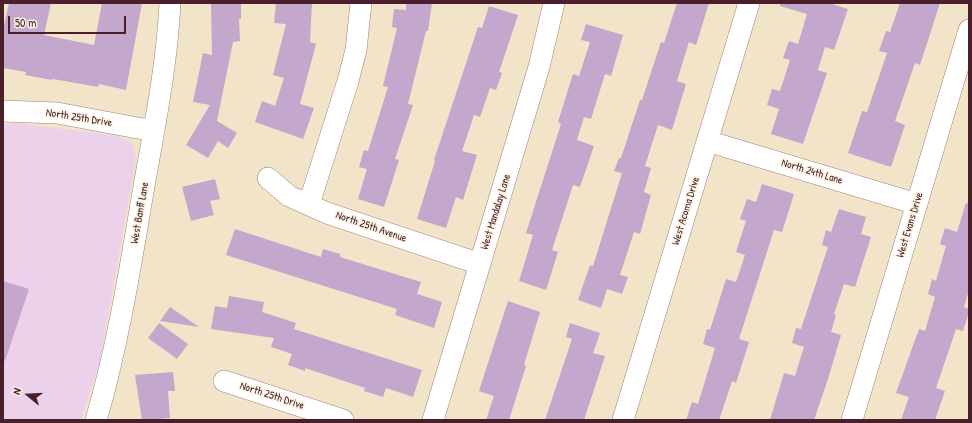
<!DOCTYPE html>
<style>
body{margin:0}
#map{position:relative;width:972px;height:423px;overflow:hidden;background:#f2e4c8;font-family:"Patrick Hand",sans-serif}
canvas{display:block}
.frame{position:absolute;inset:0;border:4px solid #4a1f2b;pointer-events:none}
.north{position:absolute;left:8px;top:375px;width:40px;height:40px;-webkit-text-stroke:3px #fcf5e5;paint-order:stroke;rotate:288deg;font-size:11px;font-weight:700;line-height:16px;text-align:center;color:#4a1f2b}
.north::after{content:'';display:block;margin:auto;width:14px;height:18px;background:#4a1f2b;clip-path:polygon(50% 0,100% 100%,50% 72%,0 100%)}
.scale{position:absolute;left:8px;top:16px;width:118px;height:18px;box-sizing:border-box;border:2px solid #4a1f2b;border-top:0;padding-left:5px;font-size:12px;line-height:14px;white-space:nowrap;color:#4a1f2b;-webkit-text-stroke:3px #fcf5e5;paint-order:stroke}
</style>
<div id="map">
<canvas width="972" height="423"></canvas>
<div class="frame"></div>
<div class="north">N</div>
<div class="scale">50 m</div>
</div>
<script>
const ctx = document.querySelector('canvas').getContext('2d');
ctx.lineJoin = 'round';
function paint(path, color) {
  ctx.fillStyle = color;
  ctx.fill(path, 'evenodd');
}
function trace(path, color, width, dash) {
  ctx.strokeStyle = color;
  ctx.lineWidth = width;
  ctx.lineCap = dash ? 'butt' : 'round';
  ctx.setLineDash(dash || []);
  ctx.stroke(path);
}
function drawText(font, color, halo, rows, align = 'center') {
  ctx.font = font + ' "Patrick Hand",sans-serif';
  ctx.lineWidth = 3.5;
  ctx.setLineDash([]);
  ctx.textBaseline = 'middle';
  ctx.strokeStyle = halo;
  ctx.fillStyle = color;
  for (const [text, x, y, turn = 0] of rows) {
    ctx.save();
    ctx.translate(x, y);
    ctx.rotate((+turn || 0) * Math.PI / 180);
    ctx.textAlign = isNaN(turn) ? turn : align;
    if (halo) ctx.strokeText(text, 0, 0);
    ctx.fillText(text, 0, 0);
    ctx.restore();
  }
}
const built = new Path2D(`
 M13,123l101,12 15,6 4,4 3,13 -36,204 -19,58h-78v-296z`);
const building = new Path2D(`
 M9,3h42l-7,32 50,10 8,-42h40l-16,87 -27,-6 -1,3 -45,-8 -1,1 -27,-5 1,-3 -23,-4v-38z
 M211,3h30v16h-2l1,22 -7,1 -16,79 20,12 -9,15 -10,-7 -10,17 -22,-13 24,-40 -17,-3 10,-49 9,2z
 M276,3h36l-2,39 6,2 -16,60 14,4 -11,31 -48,-17 7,-21 13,5 9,-28 -11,-3 13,-51 -12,-1z
 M406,3h26l-4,28h-2l-18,73 5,1 -18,54 4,1 -15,47 -26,-8 9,-30 -8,-2 5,-17 4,1 20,-64 -5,-1 14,-58 -5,-1 2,-18 12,1z
 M677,3h32l-13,42 -7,-3 -12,39 9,3 -14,46 -14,-5 -13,41 6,2 -7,24 7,3 -11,39 -6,-2 -14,43 8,2 -6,17 -15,-5 -6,19 -23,-8 12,-35 3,1 29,-93 -8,-2 5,-13h2l19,-58h2l19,-58 3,1z
 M780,3h49l19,6 -14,41 -9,-3 -7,23 9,3 -24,71 -32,-10 8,-25 -12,-4 5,-16 8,2 10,-31 -7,-2 6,-17 9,3 9,-30 -27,-8z
 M900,3h40l-20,62 -5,-2 -20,58 10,4 -14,42 -43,-14 14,-42 5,1 20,-59 -8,-2 7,-20 4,1z
 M489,6l29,9 -19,57 3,1 -6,17 -6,-2 -10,29 -6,-2 -12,36 15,4 -14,45 -7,-3 -10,31 -29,-9 18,-58 -1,-1 44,-133 4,1z
 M586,24l37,11 -12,41 -6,-2 -14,45 -7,-2 -7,23 17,6 -14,41 -7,-2 -21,65 6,2 -12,38 -27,-9 14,-46 -7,-2 35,-109 -3,-2 15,-48 6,2 11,-34 -9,-2z
 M215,179l5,20 -10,2 4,14 -23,6 -9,-34z
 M762,184l32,10 -12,38 -8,-2 -35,109 10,3 -13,41 -4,-2 -13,39h-33l6,-18 6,2 17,-56 -12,-4 4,-15 3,1 16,-51 10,3 9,-27 -9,-3 10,-31 -6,-2 7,-20 9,3z
 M966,203l3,1v86l-5,17 5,2v3l-6,19 -7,-2 -20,59 9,3 -10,29h-34l8,-23 -13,-4 23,-64 6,2 10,-34 -7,-3 4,-15 4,2 10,-35 -6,-2 5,-16 12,4z
 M839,209l27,8 -5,17 10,3 -16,50 -11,-3 -10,30 2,1 -5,17 10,3 -13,44 -14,41h-44l14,-47 11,3 9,-29 -12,-4 4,-15 5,1 27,-82 -6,-2 4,-15 5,2z
 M235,229l86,28 2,-8 17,5v3l81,25 -4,12 25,8 -8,26 -39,-13 2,-6 -171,-54z
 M3,281l26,8 -24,72 -2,-1z
 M229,296l35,6 -2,10 34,11 -2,6 128,41 -9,27 -27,-9 -3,9 -19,-6 1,-3 -60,-20v3l-17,-6 4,-11 -21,-7 3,-9 -63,-9 4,-23 12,2z
 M508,301l32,11 -16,53 2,1 -17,54h-23l8,-24 -15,-5z
 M170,307l29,20 -39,-6z
 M159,323l29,21 -11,15 -29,-21z
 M570,323l30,10 -7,20 12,3 -21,64h-39l27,-81 -6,-2z
 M173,372l2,19h-7l2,27 -28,2 -7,-45z`);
const minor = new Path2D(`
 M3,111l54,2 97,18
 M707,141l210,63
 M268,178l21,18 38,17 153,51
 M309,204l39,-123 8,-31 5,-47
 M224,381l119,39
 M96,420c22,-75 34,-151 47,-228 11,-63 24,-126 27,-189
 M433,420l106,-353 15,-64
 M623,420l126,-417
 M852,420l117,-390`);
const streetNames = [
 ["North 25th Drive",79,118,9],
 ["North 24th Lane",812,172,17],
 ["West Acoma Drive",686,211,-73],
 ["West Mandalay Lane",496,212,-73],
 ["West Banff Lane",140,213,-80],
 ["West Evans Drive",910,225,-73],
 ["North 25th Avenue",371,227,19],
 ["North 25th Drive",272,396,18]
];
paint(built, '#ecd1ea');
paint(building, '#c3a7cc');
trace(minor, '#9e827a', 22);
trace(minor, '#fff', 21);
drawText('11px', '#4a1f2b', '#fcf5e5', streetNames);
</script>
